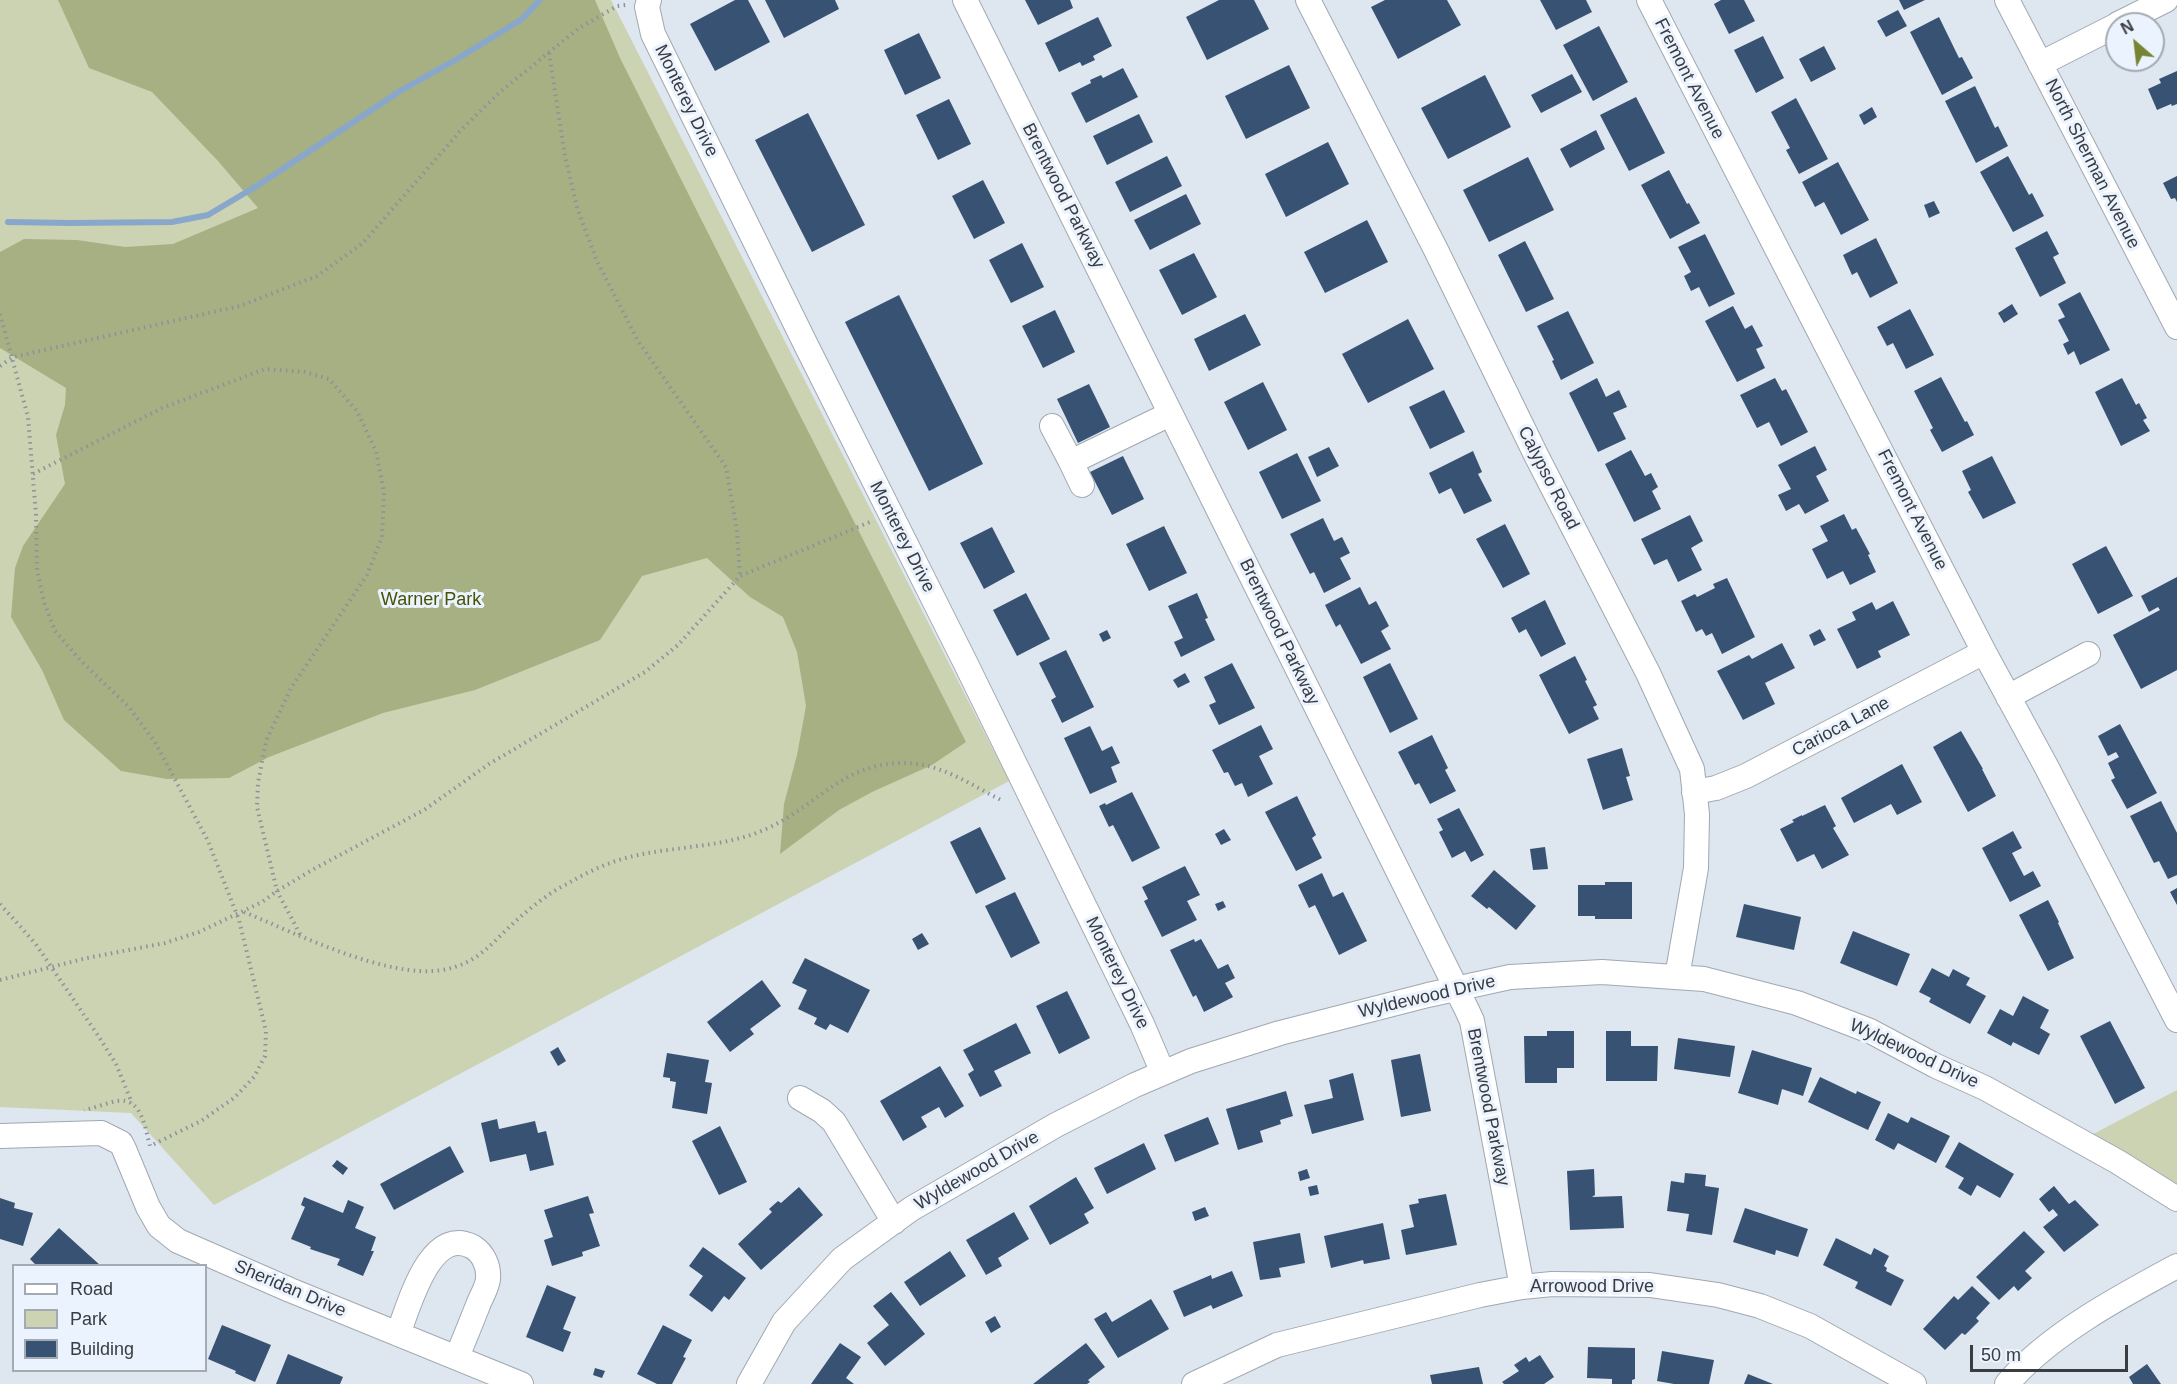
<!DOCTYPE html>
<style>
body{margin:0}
#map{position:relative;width:2177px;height:1384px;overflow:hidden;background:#dee6f0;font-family:Helvetica,sans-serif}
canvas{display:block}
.legend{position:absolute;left:12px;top:1264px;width:195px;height:108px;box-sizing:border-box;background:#ebf3fe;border:2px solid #a4aab2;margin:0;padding:8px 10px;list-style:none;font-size:18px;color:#393c40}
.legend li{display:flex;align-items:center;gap:12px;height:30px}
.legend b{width:30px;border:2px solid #a4aab2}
.north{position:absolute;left:2105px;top:12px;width:60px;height:60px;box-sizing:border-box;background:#ebf3fe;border:2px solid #a4aab2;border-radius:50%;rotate:332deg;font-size:16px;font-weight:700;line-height:24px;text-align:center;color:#393c40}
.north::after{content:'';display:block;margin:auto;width:21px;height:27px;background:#778432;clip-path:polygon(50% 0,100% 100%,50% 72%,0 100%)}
.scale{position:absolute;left:1970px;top:1345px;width:158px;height:27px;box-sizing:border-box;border:3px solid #393c40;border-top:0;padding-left:8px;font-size:18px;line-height:21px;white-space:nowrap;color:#393c40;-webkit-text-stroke:4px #ebf3fe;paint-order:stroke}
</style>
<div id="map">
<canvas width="2177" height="1384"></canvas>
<ul class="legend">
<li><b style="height:8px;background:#fff"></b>Road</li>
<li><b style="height:16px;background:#ccd3b2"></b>Park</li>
<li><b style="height:16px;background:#375272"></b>Building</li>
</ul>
<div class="north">N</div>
<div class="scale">50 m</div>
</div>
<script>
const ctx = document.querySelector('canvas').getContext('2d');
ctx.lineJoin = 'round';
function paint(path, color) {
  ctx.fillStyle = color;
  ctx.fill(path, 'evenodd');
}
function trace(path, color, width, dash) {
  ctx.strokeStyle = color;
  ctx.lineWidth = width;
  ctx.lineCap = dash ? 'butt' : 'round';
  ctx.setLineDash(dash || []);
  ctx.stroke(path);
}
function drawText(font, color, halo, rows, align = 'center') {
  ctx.font = font + ' Helvetica,sans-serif';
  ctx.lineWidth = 6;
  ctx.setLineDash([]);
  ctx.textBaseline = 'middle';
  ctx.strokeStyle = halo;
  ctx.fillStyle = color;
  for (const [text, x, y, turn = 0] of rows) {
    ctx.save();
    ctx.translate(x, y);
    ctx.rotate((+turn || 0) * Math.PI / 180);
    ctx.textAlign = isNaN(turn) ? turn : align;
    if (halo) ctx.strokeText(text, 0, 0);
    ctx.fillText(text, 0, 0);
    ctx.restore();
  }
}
const green = new Path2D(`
 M0,0h611l398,781 -795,424 -83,-92 -131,-6z
 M2177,1090v109l-97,-58z`);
const forest = new Path2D(`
 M58,0h537l25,58 161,320 185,364 -34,23 -60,27 -33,18 -59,44 4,-50 13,-49 9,-49 -9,-54 -14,-35 -33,-20 -43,-39 -65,18 -42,64 -125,50 -92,23 -114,44 -40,21 -62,1 -46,-8 -57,-51 -22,-50 -31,-53 4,-49 8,-22 42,-62 -9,-49 9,-30 1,-17 -66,-40v-96l24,-13 53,1 48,7 48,-3 85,-36 -40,-47 -66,-69 -63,-24z`);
const stream = new Path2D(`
 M8,222l62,1 102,-1 36,-7 52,-31 140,-93 57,-32 65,-40 18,-19`);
const building = new Path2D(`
 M735,0h13l22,42 -55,29 -25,-47z
 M765,0h70l4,9 -55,29z
 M1025,0h45l3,8 -35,17z
 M1219,0h35l15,29 -62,31 -21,-43z
 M1385,0h62l14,25 -63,34 -27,-52z
 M1540,0h46l6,12 -36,18z
 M1721,0h23l11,21 -26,13 -15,-30z
 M1899,0h26l-21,10z
 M1898,10l9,16 -21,11 -9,-16z
 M1098,17l14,29 -19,10 2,4 -13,6 -2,-4 -21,10 -14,-29z
 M1939,17l20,41 3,-1 11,21 -31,17 -32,-63z
 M1599,26l29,56 -35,19 -30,-56z
 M919,33l22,45 -36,17 -21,-45z
 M1763,36l21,42 -28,15 -22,-43z
 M1824,46l12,23 -25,13 -12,-23z
 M1289,65l21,43 -64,31 -21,-43z
 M1123,68l15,29 -52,26 -15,-30 20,-10 -1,-3 11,-5 2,3z
 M2177,71v33l-5,2 -1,-2 -14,6 -9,-21 13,-6 -2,-4z
 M1572,74l10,18 -41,21 -10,-18z
 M1485,75l26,52 -63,32 -27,-51z
 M1975,86l20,42 3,-2 10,20 -32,17 -31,-62z
 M1636,97l29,56 -36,18 -29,-56z
 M1796,98l32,61 -29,15 -13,-24 4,-2 -19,-36z
 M949,99l22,45 -33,16 -22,-45z
 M1872,107l5,10 -13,8 -5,-10z
 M808,113l57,112 -53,27 -57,-112z
 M1139,114l14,28 -46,23 -14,-29z
 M1596,130l9,19 -35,19 -10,-19z
 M1328,142l21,42 -63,33 -21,-43z
 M1167,156l15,30 -52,26 -15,-30z
 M2008,156l21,39 3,-2 12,23 -31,16 -33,-60z
 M1528,157l26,53 -65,32 -26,-52z
 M1838,162l31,58 -28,15 -17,-33 -9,5 -13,-25z
 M1669,170l18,34 2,-1 11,20 -30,16 -29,-54z
 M2177,176v26l-2,-4 -4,1 -8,-16z
 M983,180l22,43 -31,16 -22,-43z
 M1186,194l15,30 -51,26 -16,-30z
 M1934,201l6,12 -11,5 -5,-13z
 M1367,220l21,42 -63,31 -21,-41z
 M2047,231l12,23 -6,3 13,26 -26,14 -25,-49z
 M1705,234l30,60 -26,13 -10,-20 -8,4 -7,-15 7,-4 -13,-25z
 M1876,238l22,45 -28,15 -13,-26 -5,3 -9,-20z
 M1525,241l29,58 -28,13 -28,-57z
 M1022,243l22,44 -33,16 -22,-43z
 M1194,253l23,44 -35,18 -23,-45z
 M2080,292l30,58 -30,15 -6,-14 -6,4 -5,-11 6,-3 -11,-21 7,-3 -7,-13z
 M899,295l84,169 -54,27 -84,-169z
 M2012,304l6,10 -14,9 -6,-10z
 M1733,306l12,23 7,-4 11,21 -7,3 9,19 -28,14 -32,-61z
 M1910,309l24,46 -28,14 -13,-26 -6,3 -10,-19z
 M1055,310l20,42 -32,16 -21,-42z
 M1568,311l26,52 -33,17 -9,-19 2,-1 -17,-34z
 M1245,314l16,31 -52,26 -15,-32z
 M1408,319l26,50 -66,34 -26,-49z
 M1941,377l24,45 2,-1 7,14 -32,17 -12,-22 3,-2 -19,-37z
 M1597,378l9,19 13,-7 8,17 -14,6 13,26 -28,13 -29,-59z
 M1775,378l7,13 4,-2 22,43 -27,14 -12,-24 -12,6 -17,-33z
 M2122,378l14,27 3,-2 8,15 -4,2 7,11 -29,15 -26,-54z
 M1263,382l24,48 -39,20 -24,-48z
 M1089,384l21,43 -32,16 -21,-44z
 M1444,390l21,42 -35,17 -21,-42z
 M1815,446l12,24 -11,6 13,25 -24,13 -6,-10 -13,7 -8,-16 13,-6 -13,-24z
 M1329,447l10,19 -22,11 -9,-20z
 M1631,450l14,26 6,-3 7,14 -6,4 9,18 -27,13 -29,-58z
 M1473,451l9,21 -4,2 14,27 -28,13 -13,-26 -12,6 -10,-21z
 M1297,453l24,48 -39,18 -23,-47z
 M1123,456l21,43 -32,16 -22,-43z
 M1992,456l24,47 -33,16 -15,-27 3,-2 -9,-19z
 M1844,514l8,16 4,-2 14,26 -2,1 8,17 -26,13 -7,-14 -16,8 -15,-30 16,-8 -8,-15z
 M1690,515l13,26 -12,7 11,22 -24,12 -11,-23 -13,6 -13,-26z
 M1323,518l11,23 8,-4 8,16 -10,5 11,21 -27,14 -10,-21 -4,2 -20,-40z
 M1505,524l25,50 -27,14 -27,-49z
 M1164,526l23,47 -38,18 -23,-47z
 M992,527l23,45 -31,17 -24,-46z
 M2106,546l27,50 -35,18 -26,-50z
 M2177,577v93l-36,19 -28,-54 47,-25 -2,-3 -9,5 -8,-16z
 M1727,578l28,59 -33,17 -10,-21 -6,3 -4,-7 -6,3 -15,-31 14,-7 2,3 18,-9 -2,-4z
 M1360,587l9,18 7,-4 13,25 -8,5 10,18 -30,15 -21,-40 -4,3 -11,-22z
 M1026,593l24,46 -33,17 -24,-46z
 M1197,593l11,25 -3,1 10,21 -34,17 -7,-15 9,-4 -15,-32z
 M1545,600l21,44 -25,13 -15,-28 -7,4 -8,-15z
 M1893,601l17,34 -32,16 3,6 -24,12 -20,-40 19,-9 -4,-8 20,-10 4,8z
 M1820,629l6,11 -12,6 -5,-11z
 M1107,630l4,8 -8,4 -4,-8z
 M1782,643l13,25 -30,15 10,21 -32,16 -26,-49 32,-16 3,4z
 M1066,650l28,57 -32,16 -11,-23 5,-3 -17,-34z
 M1575,656l12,24 -2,1 12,24 -4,2 6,12 -30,15 -30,-59z
 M1232,663l23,45 -36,17 -10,-20 7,-3 -12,-25z
 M1390,663l28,56 -28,14 -27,-56z
 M1185,673l5,9 -12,6 -5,-8z
 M2120,724l37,69 -30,16 -16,-29 4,-2 -7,-15 11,-6 -3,-5 -8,4 -10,-20z
 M1261,725l12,24 -14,7 14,28 -25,13 -6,-14 -7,3 -7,-14 -4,1 -12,-23z
 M1090,726l12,25 10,-5 8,17 -9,4 6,15 -27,12 -26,-56z
 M1961,731l22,38h-1l14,27 -28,16 -35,-65z
 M1432,735l16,33 -3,2 11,21 -26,13 -11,-21 -4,2 -17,-33z
 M1622,748l8,28 -4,1 7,23 -30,10 -16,-51z
 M1902,764l20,38 -25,13 -6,-11 -37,19 -13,-25z
 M1132,792l28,56 -28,14 -19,-37 -4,2 -10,-21 6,-3 1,2z
 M1297,796l19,39 -4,3 10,20 -26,13 -31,-59z
 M2161,801l16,32v42l-9,4 -9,-18 -5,2 -24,-47z
 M1825,805l11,21 -3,2 16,27 -27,14 -8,-15 -17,8 -17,-33 14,-7 -2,-2 10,-5v1z
 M1459,808l25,47 -13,7 -6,-11 -13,7 -13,-26 4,-2 -6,-11z
 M980,827l26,52 -30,15 -26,-52z
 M1224,829l7,11 -10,5 -6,-11z
 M2013,831l9,17 -10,5 12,23 9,-5 8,15 -31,16 -28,-54z
 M1545,847l3,22 -15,1 -3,-21z
 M1185,866l15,29 -13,6 10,19 -35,17 -18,-36 4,-2 -6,-12z
 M1494,870l42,36 -20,24 -27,-23 -2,2 -16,-13z
 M1322,873l11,24 10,-5 24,49 -28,14 -24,-50 -6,3 -11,-23z
 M1605,882h27v37h-37v-3h-17v-31h27z
 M2177,888v17l-7,-13z
 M1015,892l25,51 -29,15 -26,-52z
 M2048,900l11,22 -1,1 16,35 -26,13 -29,-56z
 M1223,901l3,6 -8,4 -3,-7z
 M1744,904l57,13 -7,33 -58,-13z
 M1853,931l57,23 -13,32 -57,-23z
 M922,933l7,11 -11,6 -6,-11z
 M1194,939l1,3 6,-3 17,30 10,-5 7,14 -10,5 8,14 -29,15 -8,-17 -3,2 -23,-47z
 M805,958l65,32 -22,43 -18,-9 -4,6 -12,-6 3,-6 -19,-9 9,-19 -15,-7z
 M1932,968l17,9 4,-8 17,9 -4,7 20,11 -16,28 -41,-22 2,-4 -12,-6z
 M762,980l19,26 -31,23 4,5 -24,18 -23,-30z
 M1067,991l23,47 -31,16 -23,-48z
 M2023,996l26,14 -9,18 10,6 -11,21 -26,-13 -2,4 -24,-13 13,-24 13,7z
 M2110,1021l35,67 -30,16 -35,-68z
 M1016,1023l15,30 -37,18 8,15 -22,11 -12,-23 6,-4 -11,-20z
 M1547,1031h27v37h-17v15h-32l-1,-47h23z
 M1606,1031h25v15h27l-1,35h-51z
 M1678,1038l57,8 -5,31 -56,-8z
 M558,1047l8,14 -8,5 -8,-14z
 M1752,1050l60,18 -9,28 -21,-7 -4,16 -40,-12z
 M667,1053l42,7 -4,22 7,1 -5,31 -35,-6 4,-26 -6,-1v-3l-7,-1z
 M1420,1054l11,57 -30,6 -10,-57z
 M940,1066l24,40 -19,12 -6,-11 -18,10 6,10 -24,14 -23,-40z
 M1353,1073l11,47 -52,14 -8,-29 29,-7 -4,-18z
 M1820,1077l36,17 1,-3 24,11 -13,28 -60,-28z
 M1286,1091l7,25 -13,4 1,4 -21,7 3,11 -25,8 -12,-41z
 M1888,1113l20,10 3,-6 39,19 -14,27 -38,-20 -4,7 -19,-10z
 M1208,1117l11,27 -44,18 -11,-27z
 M497,1119l2,10 36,-8 3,12 8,-2 8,34 -24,6 -4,-17 -36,8 -9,-39z
 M720,1126l27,56 -28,13 -27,-54z
 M1959,1142l55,32 -14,24 -23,-13 -6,11 -13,-8 6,-10 -19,-11z
 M1144,1143l12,26 -49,25 -13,-26z
 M450,1146l14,26 -70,38 -14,-26z
 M337,1160l11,8 -5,7 -11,-9z
 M1307,1169l3,9 -10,3 -2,-9z
 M1594,1169l1,26 -3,2 30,-1 2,32 -54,2 -3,-59z
 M1685,1173l21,2 -1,11 14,2 -7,47 -26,-4 3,-17 -22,-3 4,-30 13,2z
 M1076,1177l18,31 -10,6 5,9 -39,22 -21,-39z
 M1317,1185l2,9 -9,2 -2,-9z
 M2054,1186l15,18 6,-4 24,25 -35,27 -21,-25 15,-12 -5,-6 -4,3 -10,-13z
 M799,1187l24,28 -62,55 -23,-26 34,-32 -3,-3 9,-8 3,2z
 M1446,1194l11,51 -51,10 -5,-25 13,-3 -5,-22 10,-2 -1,-4z
 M588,1196l6,17 -5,1 11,32 -18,6 1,4 -31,10 -8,-26 9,-3 -9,-27z
 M304,1197l39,16 5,-13 16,7 -9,21 21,9 -5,14h3l-11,25 -26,-11 3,-6 -30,-10 1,-2 -20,-8 14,-32 -4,-2z
 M0,1198l15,5 -1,5 19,5 -10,33 -23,-7z
 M1205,1207l4,9 -14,5 -3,-9z
 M1745,1208l63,21 -10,28 -22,-7 -1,5 -42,-13z
 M1014,1212l15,27 -31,19 4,8 -16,9 -20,-35z
 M1383,1223l7,36 -26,5 -1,-4 -32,8 -7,-32z
 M59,1228l42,38h-44l-2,-2 -2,2h-16l-7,-7z
 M2024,1231l21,21 -20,19 7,7 -14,13 -4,-5 -15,14 -23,-23z
 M1300,1233l5,30 -26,5 2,9 -21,3 -7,-38z
 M1836,1238l35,17 3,-7 15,8 -5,10 3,2 -1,3 18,9 -13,26 -36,-18 3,-6 -35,-17z
 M703,1247l43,31 -17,22 -5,-4 -12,16 -23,-17 14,-19 -14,-10z
 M950,1251l16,25 -46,30 -16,-24z
 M1232,1271l11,25 -30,13 -2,-4 -27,12 -11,-26 38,-16 1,4z
 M547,1285l29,12 -13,32 8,3 -8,20 -37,-15z
 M1972,1286l18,17 -14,15 3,3 -14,14 -3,-2 -17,17 -22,-21 31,-33 4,4z
 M891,1292l34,42 -40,32 -18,-23 22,-18 -16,-19z
 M1151,1299l18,30 -51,29 -24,-39 12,-7 6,10z
 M995,1316l6,11 -10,6 -6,-11z
 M222,1325l49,20 -16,37 -20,-9 1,-2 -28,-12z
 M663,1325l29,15 -9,17 3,1 -14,26h-15l-20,-10z
 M840,1343l21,14 -15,21 8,6h-43z
 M1086,1343l19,24 -17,13 2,2 -3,2h-54z
 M1588,1347l47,1v31l-3,1v4h-20v-5l-25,-1z
 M1662,1351l52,9 -5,24h-35l-17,-3z
 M288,1354l55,23 -3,7h-64z
 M1540,1355l14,22 -10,7h-40l-2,-2 17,-11 -5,-6 12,-8 3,5z
 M2147,1364l14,20h-28l-4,-7z
 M1479,1367l4,17h-51l-2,-9z
 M595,1368l10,3 -3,7 -9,-3z
 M1748,1374l25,10h-29z`);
const path = new Path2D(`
 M549,53l16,103 12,51 19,52 42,82 88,126 11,64 3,45
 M0,314l28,103 8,98 1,55 7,32 11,29 26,30 47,45 27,36 53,99 31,79 27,111 -1,25 -11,21 -20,21 -33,23 -51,25c-5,-18 -8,-49 -33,-45 -11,2 -22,7 -33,9
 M0,366l13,-9 227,-51 77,-30 46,-33 99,-114 38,-37 79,-64 38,-22 9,-1
 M33,474l129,-66 103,-39 40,3 24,7 28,32 19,40 8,42 -2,44 -15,38 -76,113 -25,53 -8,42 -1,24 20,84 24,45
 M0,904l35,39 64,94 17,27 16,39
 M244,912c51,21 143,67 198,58 37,-6 51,-29 77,-52 14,-12 31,-26 48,-34 22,-13 46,-24 71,-29 42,-9 88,-8 128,-26 50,-22 75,-65 136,-66 37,-1 69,22 101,38
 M0,980l87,-22 78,-15 34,-11 63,-30 15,-11 35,-21 112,-60 65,-46 156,-92 33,-27 62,-69 130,-54`);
const minor = new Path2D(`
 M649,0l-2,7 6,27 153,311 159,317 177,362 21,49
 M965,0l502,1010 5,11 50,266
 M1308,0l128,250 100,205 112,218 44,96 5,45 -1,54 -19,109
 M1649,0l335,652 62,114 131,254
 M2007,0l170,327
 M2118,24l48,-24
 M2040,64l77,-39
 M1052,426l19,36 99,-48
 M1071,462l11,23
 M2008,697l80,-43
 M1694,792l22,-4 30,-12 238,-124
 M800,1098l22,13 12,11 60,100
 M0,1136l101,-3 20,10 3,6 24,58 11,19 19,15 112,49 231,94
 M398,1334c11,-28 32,-110 75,-87 11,7 16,20 15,32 -1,9 -7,18 -10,26 -7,18 -14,35 -21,52
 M749,1384l35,-62 58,-63 69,-50 145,-84 79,-40 56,-24 89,-28 148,-38 82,-18 92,-5 102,7 93,24 73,28 66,35 49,22 133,74 59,37
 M1194,1384l83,-39 203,-50 42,-8 30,-3 98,1 68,10 42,11 50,20 104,58
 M2007,1384c41,-49 114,-88 170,-118`);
const streetNames = [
 ["Fremont Avenue",1689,79,63],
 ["Monterey Drive",686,101,64],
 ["North Sherman Avenue",2092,164,63],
 ["Brentwood Parkway",1063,196,63],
 ["Calypso Road",1548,478,63],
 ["Fremont Avenue",1912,510,63],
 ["Monterey Drive",902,537,63],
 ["Brentwood Parkway",1279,632,64],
 ["Carioca Lane",1841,727,-28],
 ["Monterey Drive",1117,973,64],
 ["Wyldewood Drive",1427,997,-13],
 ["Wyldewood Drive",1914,1054,25],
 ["Brentwood Parkway",1488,1107,79],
 ["Wyldewood Drive",977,1171,-30],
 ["Arrowood Drive",1592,1287],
 ["Sheridan Drive",290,1289,23]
];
const parkNames = [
 ["Warner Park",431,600]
];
paint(green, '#ccd3b2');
paint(forest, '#a6b083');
trace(stream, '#89a7cb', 6);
paint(building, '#375272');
trace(minor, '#a0a8b1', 26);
trace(path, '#8c9299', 4, [1.5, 4.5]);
trace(minor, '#fff', 24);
drawText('18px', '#393c40', '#ebf3fe', streetNames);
drawText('18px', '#485205', '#ebf3fe', parkNames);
</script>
